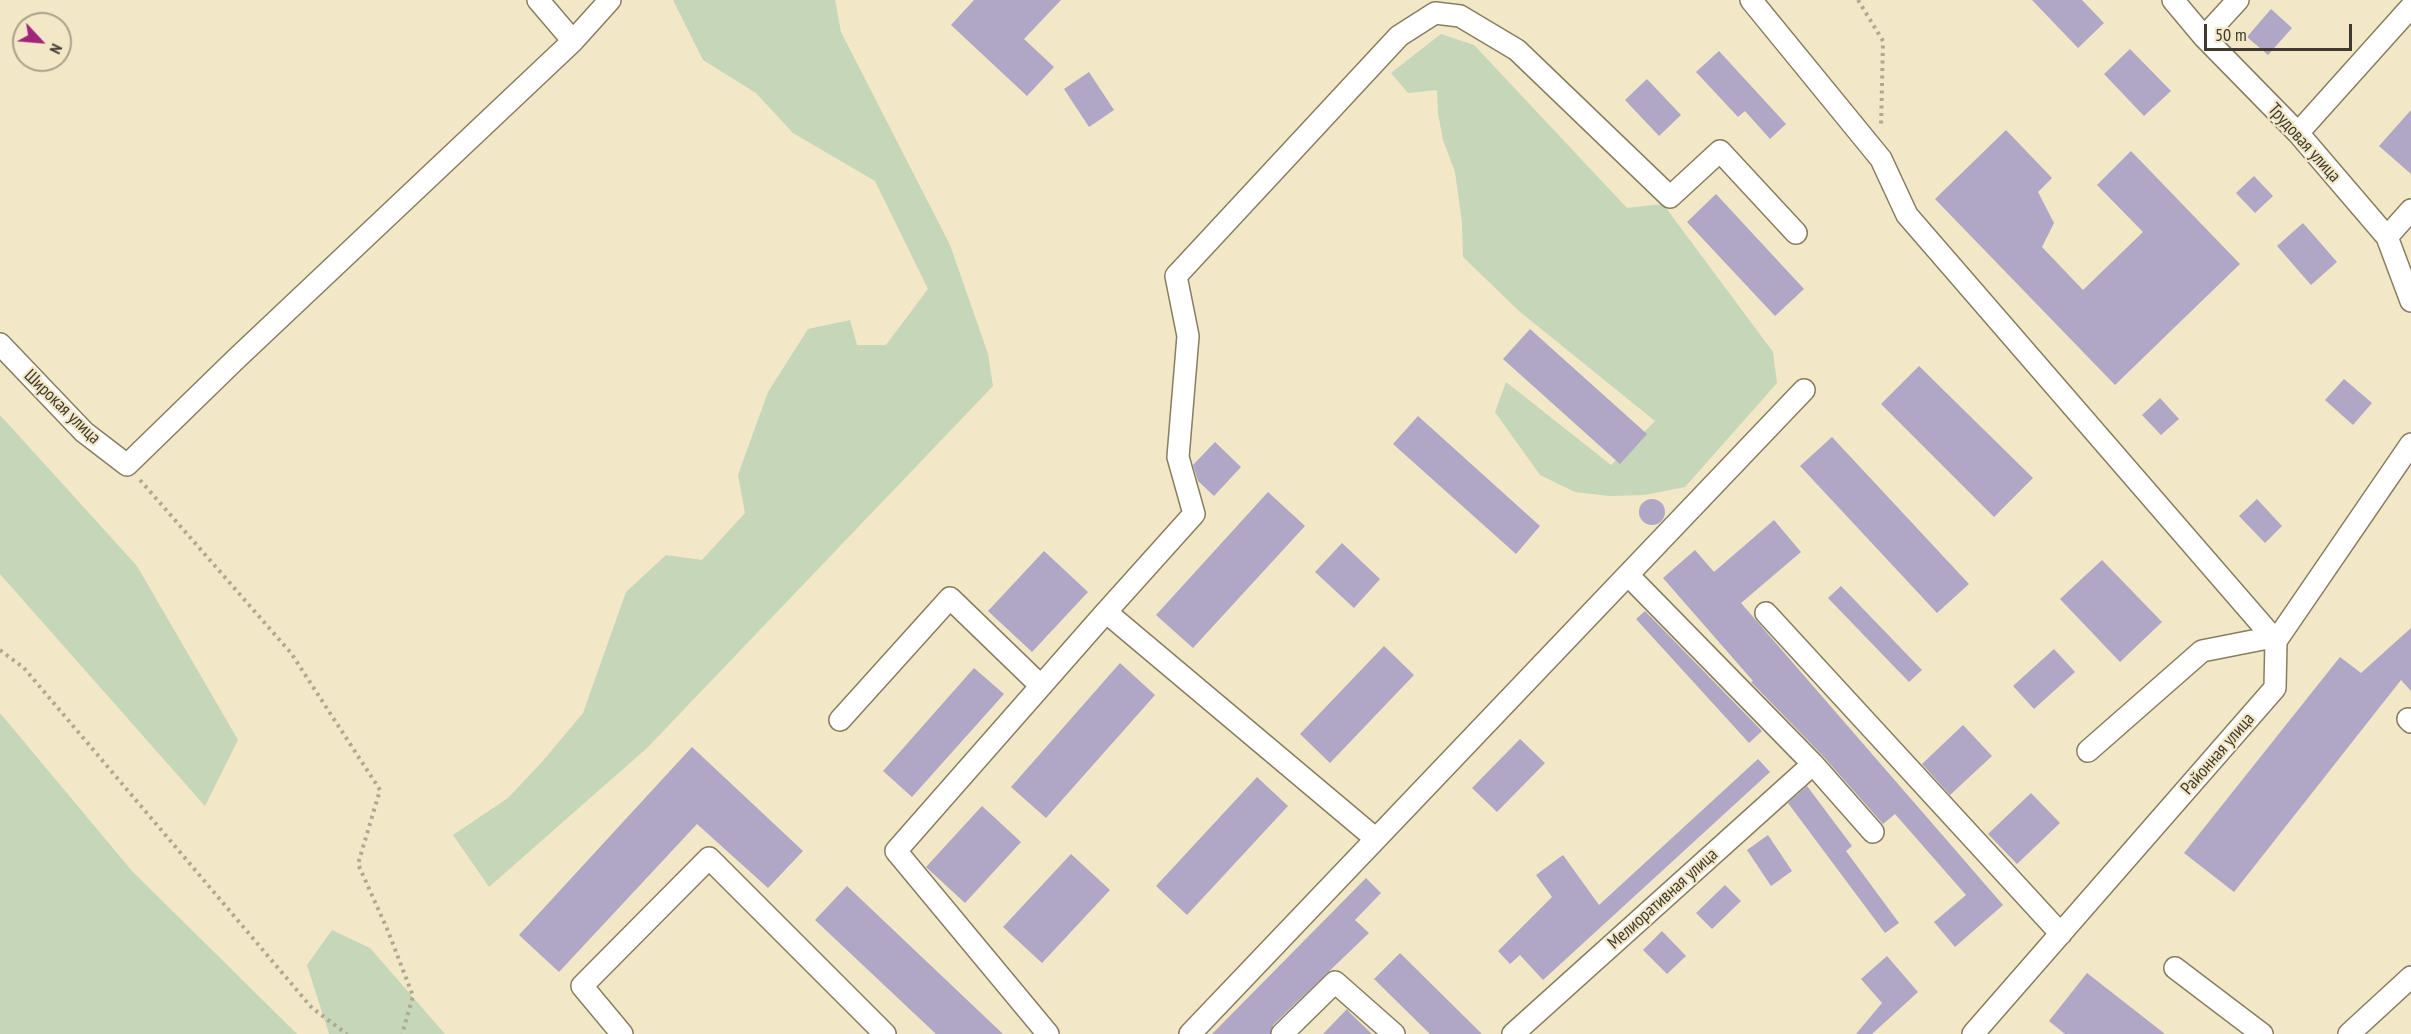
<!DOCTYPE html>
<meta charset="utf-8">
<style>
body{margin:0}
#map{position:relative;width:2411px;height:1034px;overflow:hidden;background:#f2e7c7;font-family:"PT Sans Narrow",sans-serif}
canvas{display:block}
.north{position:absolute;left:12px;top:12px;width:60px;height:60px;box-sizing:border-box;background:#f2e7c7;border:2px solid #aaa289;border-radius:50%;rotate:116deg;font-size:16px;font-weight:700;line-height:24px;text-align:center;color:#3f3a2d}
.north::after{content:'';display:block;margin:auto;width:21px;height:27px;background:#a1267b;clip-path:polygon(50% 0,100% 100%,50% 72%,0 100%)}
.scale{position:absolute;left:2204px;top:24px;width:148px;height:27px;box-sizing:border-box;border:3px solid #3f3a2d;border-top:0;padding-left:8px;font-size:18px;line-height:21px;white-space:nowrap;color:#3f3a2d;-webkit-text-stroke:4px #f2e7c7;paint-order:stroke}
</style>
<div id="map">
<canvas width="2411" height="1034"></canvas>
<div class="north">N</div>
<div class="scale">50 m</div>
</div>
<script>
const ctx = document.querySelector('canvas').getContext('2d');
ctx.lineJoin = 'round';
function paint(path, color) {
  ctx.fillStyle = color;
  ctx.fill(path, 'evenodd');
}
function trace(path, color, width, dash) {
  ctx.strokeStyle = color;
  ctx.lineWidth = width;
  ctx.lineCap = dash ? 'butt' : 'round';
  ctx.setLineDash(dash || []);
  ctx.stroke(path);
}
function drawText(font, color, halo, rows, align = 'center') {
  ctx.font = font + ' "PT Sans Narrow",sans-serif';
  ctx.lineWidth = 4.5;
  ctx.setLineDash([]);
  ctx.textBaseline = 'middle';
  ctx.strokeStyle = halo;
  ctx.fillStyle = color;
  for (const [text, x, y, turn = 0] of rows) {
    ctx.save();
    ctx.translate(x, y);
    ctx.rotate((+turn || 0) * Math.PI / 180);
    ctx.textAlign = isNaN(turn) ? turn : align;
    if (halo) ctx.strokeText(text, 0, 0);
    ctx.fillText(text, 0, 0);
    ctx.restore();
  }
}
const green = new Path2D(`
 M673,0h162l6,32 109,213 38,109 5,32 -346,362 -158,139 -36,-52 55,-37 34,-36 41,-49 43,-121 40,-37 36,5 43,-47 -7,-38 30,-83 40,-63 42,-9 7,25h29l42,-56 -53,-108 -82,-48 -37,-40 -53,-33z
 M1441,34l33,11 153,163 36,-4 110,148 4,31 -92,104 -41,8 -35,1 -34,-4 -35,-17 -45,-63 11,-30 105,83 44,-44 -136,-110 -56,-54 -1,-35 -7,-50 -12,-32 -5,-27 -1,-23 -29,3 -17,-20z
 M0,415l137,151 101,174 -33,66 -205,-232z
 M0,713l132,158 165,163h-297z
 M332,930l38,18 75,86h-116l-22,-69z`);
const building = new Path2D(`
 M974,0h87l-37,39 30,28 -27,29 -76,-71z
 M2032,0h50l22,23 -26,25z
 M2271,9l21,19 -24,27 -21,-18z
 M2130,49l41,42 -27,25 -40,-42z
 M1719,51l67,73 -16,15 -25,-28 -7,6 -42,-45z
 M1089,72l25,38 -25,17 -25,-38z
 M1647,79l34,36 -22,21 -34,-36z
 M2411,110v64l-32,-28z
 M2006,130l46,48 -14,14 16,31 -12,24 41,43 60,-58 -46,-47 34,-34 109,113 -125,121 -180,-186z
 M2254,176l19,20 -18,17 -19,-20z
 M1716,194l88,95 -29,27 -88,-94z
 M2303,223l34,39 -26,23 -34,-39z
 M1530,329l117,105 -27,30 -117,-105z
 M1919,366l114,112 -39,39 -113,-113z
 M2344,379l28,24 -19,22 -28,-25z
 M2160,398l19,21 -18,16 -19,-20z
 M1418,416l122,110 -24,28 -123,-110z
 M1832,437l137,147 -32,29 -137,-147z
 M1215,442l26,25 -27,29 -16,-15 -5,-16z
 M1268,492l37,34 -112,122 -37,-33z
 M1639 512a13 13 0 1 1 26 0a13 13 0 1 1-26 0Z
 M2257,499l25,27 -17,17 -26,-27z
 M1774,520l27,32 -60,51 262,302 -48,42 -21,-25 32,-27 -71,-81 -12,10 -61,-69 -71,-73 2,-1 -90,-103 32,-28 19,22z
 M1342,543l38,36 -26,29 -39,-36z
 M1044,551l44,41 -56,60 -44,-41z
 M2102,560l60,62 -42,40 -60,-63z
 M1841,586l81,84 -13,12 -81,-84z
 M1645,611l117,120 -13,12 -113,-124z
 M2411,628v63l-10,-11 -167,212 -50,-39 156,-196 21,16z
 M1384,646l30,29 -84,88 -30,-29z
 M2054,649l21,23 -41,37 -21,-23z
 M1120,663l35,32 -109,123 -35,-31z
 M974,668l30,26 -92,103 -29,-26z
 M1963,725l29,31 -42,39 -28,-31z
 M1520,739l25,24 -48,49 -25,-24z
 M692,747l111,104 -35,37 -71,-64 -138,148 -40,-37z
 M1758,759l12,13 -227,208 -23,-25 -10,9 -12,-13 54,-54 -16,-22 27,-20 36,50z
 M1257,777l31,29 -101,109 -31,-29z
 M1807,786l45,60 -6,5 53,72 -14,10 -97,-130z
 M2031,793l29,30 -43,41 -29,-30z
 M982,806l39,36 -56,61 -39,-36z
 M1768,835l24,36 -21,15 -24,-36z
 M1071,854l39,36 -68,73 -39,-36z
 M1366,878l15,15 -26,27 14,13 -96,92 -3,9h-58z
 M1725,885l16,16 -29,28 -16,-16z
 M847,886l156,148h-67l-121,-114z
 M1662,931l24,25 -19,18 -24,-24z
 M1400,953l82,81h-52l-56,-55z
 M1887,956l31,36 -46,42h-16l26,-31 -21,-24z
 M2087,973l78,61h-100l-16,-13z
 M1347,1009l3,4 22,21h-49z`);
const path = new Path2D(`
 M1858,0l25,41 -2,87
 M140,480l151,173 89,137 -22,74 30,67 25,65 -11,38
 M0,650l24,18 288,340 35,26`);
const minor = new Path2D(`
 M538,0l35,41
 M1751,0l130,159 26,56 369,426
 M2173,0l31,37 94,96 89,104 24,64
 M2204,37l34,-37
 M2298,133l113,-126
 M2387,237l24,-27
 M0,344l84,88 43,33 109,-106 337,-318 37,-41
 M1628,575l185,189 60,68
 M1106,612l88,-98 -16,-57 10,-121 -12,-60 223,-240 36,-23 25,3 57,34 153,147 50,-46 76,82
 M1766,613l295,321
 M2408,719l3,3
 M840,720l110,-122 91,88
 M2088,751l114,-100 71,-14
 M2175,968l87,66
 M622,1034l-40,-48 127,-128 176,176
 M1048,1034l-152,-183 210,-239 270,227
 M1190,1034l614,-644
 M1282,1034l53,-52 59,52
 M1513,1034l300,-270
 M1973,1034l302,-346 1,-47 135,-197
 M2349,1034l62,-57`);
const streetNames = [
 ["Трудовая улица",2304,143,48],
 ["Широкая улица",62,407,44],
 ["Районная улица",2218,754,-49],
 ["Мелиоративная улица",1663,899,-42]
];
paint(green, '#c5d6b9');
paint(building, '#afa7c5');
trace(minor, '#887e61', 24);
trace(path, '#b0a88f', 4, [3, 4.5]);
trace(minor, '#fff', 21);
drawText('18px', '#3f3a2d', '#f2e7c7', streetNames);
</script>
